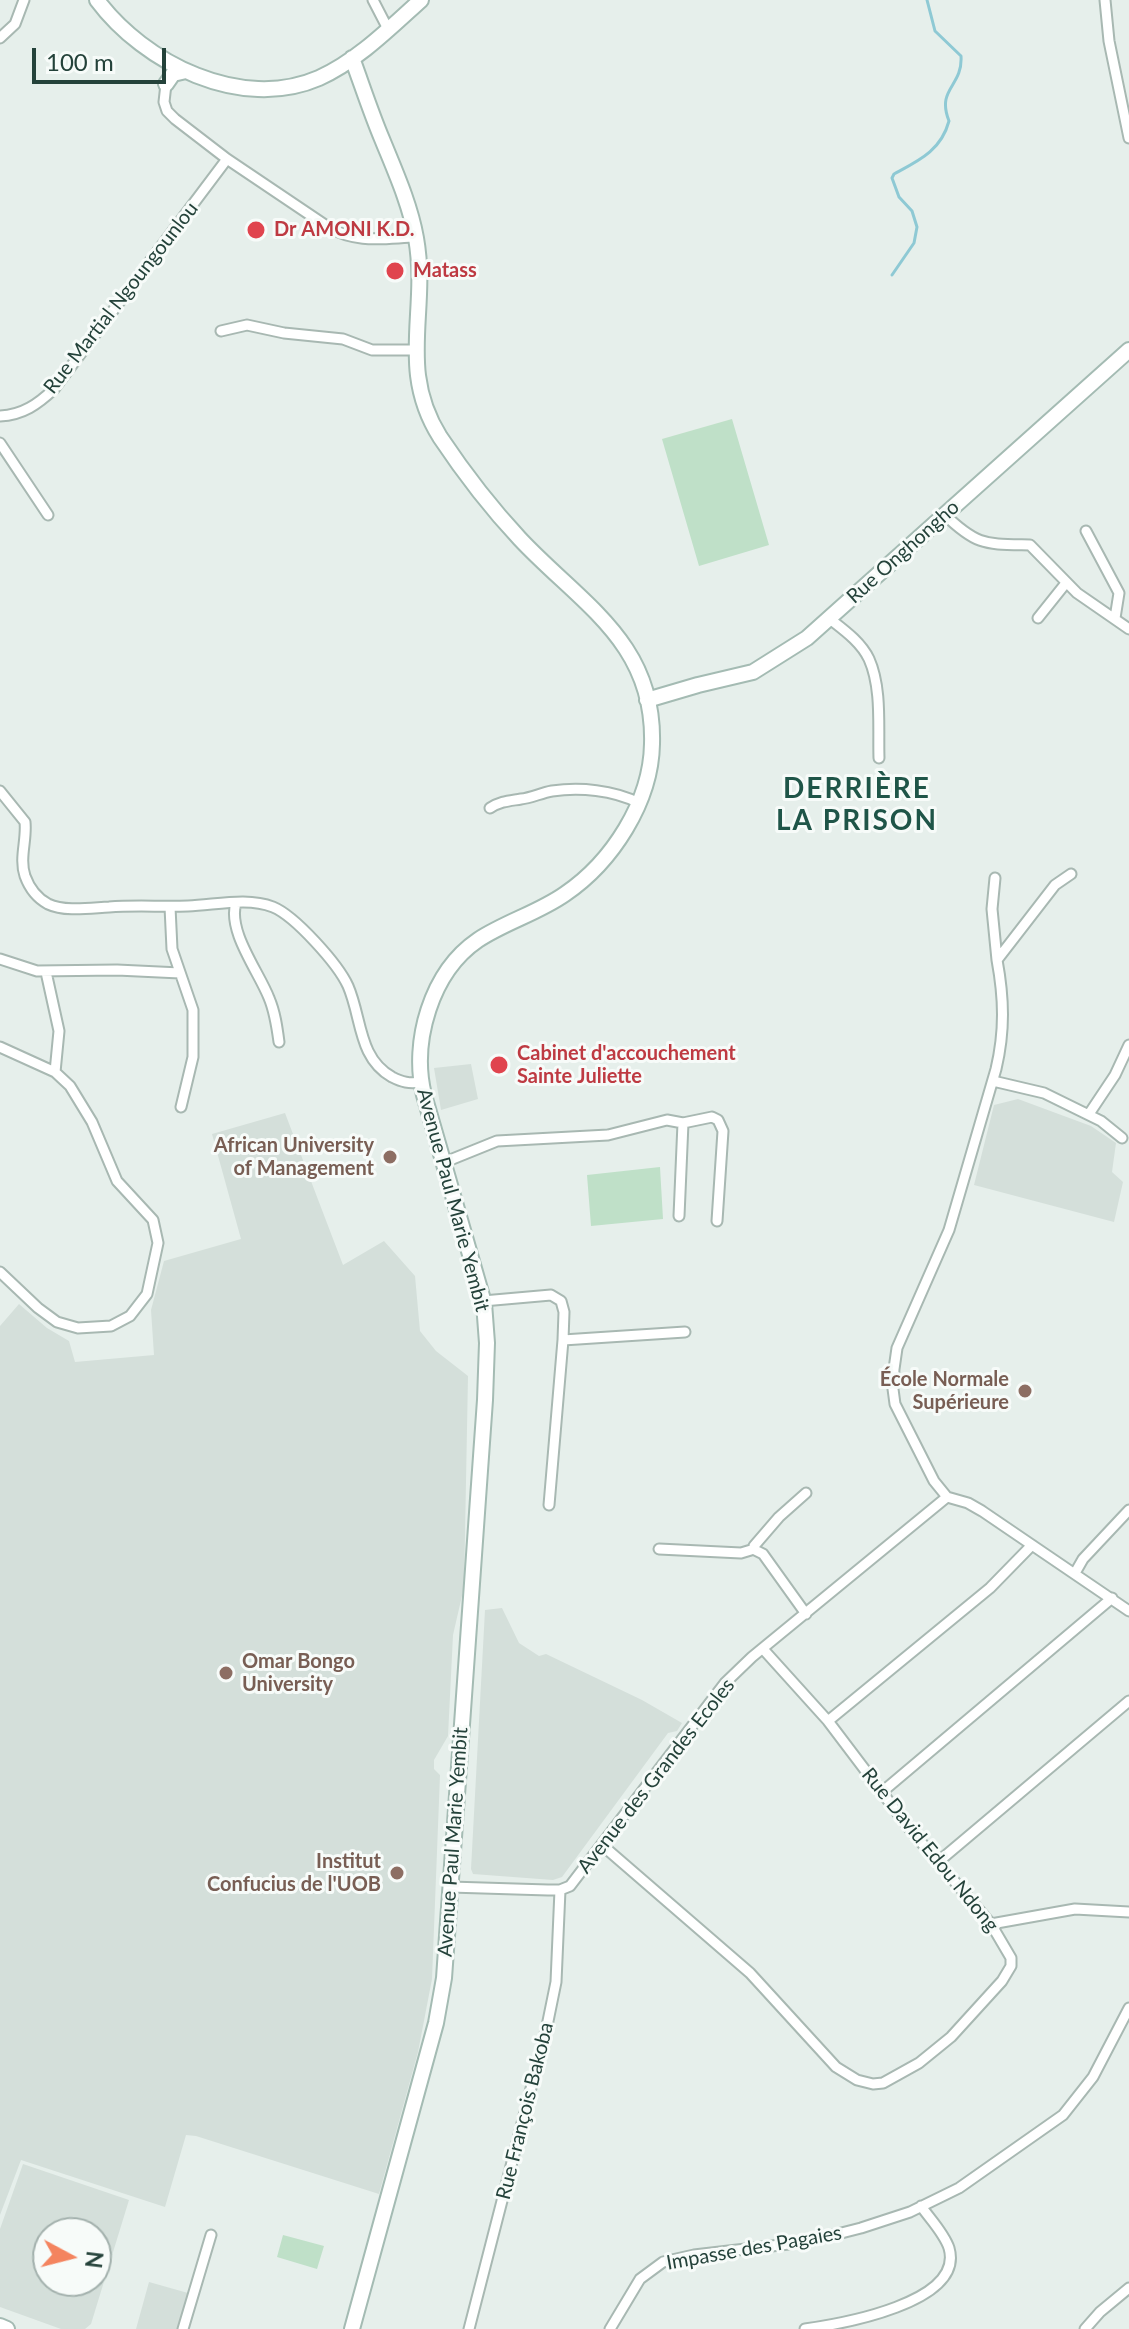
<!DOCTYPE html>
<meta charset="utf-8">
<style>
body{margin:0}
#map{position:relative;width:1129px;height:2329px;overflow:hidden;background:#e6efeb;font-family:Lato,sans-serif}
canvas{display:block}
.north{position:absolute;left:32px;top:2217px;width:80px;height:80px;box-sizing:border-box;background:#f7fbf9;border:2px solid #a3b1ad;border-radius:50%;rotate:97deg;font-size:22px;font-weight:700;line-height:32px;text-align:center;color:#24423a}
.north::after{content:'';display:block;margin:auto;width:28px;height:36px;background:#f4845f;clip-path:polygon(50% 0,100% 100%,50% 72%,0 100%)}
.scale{position:absolute;left:32px;top:48px;width:134px;height:36px;box-sizing:border-box;border:4px solid #24423a;border-top:0;padding-left:10px;font-size:24px;line-height:28px;white-space:nowrap;color:#24423a;-webkit-text-stroke:6px #f7fbf9;paint-order:stroke}
</style>
<div id="map">
<canvas width="1129" height="2329"></canvas>
<div class="north">N</div>
<div class="scale">100 m</div>
</div>
<script>
const ctx = document.querySelector('canvas').getContext('2d');
ctx.lineJoin = 'round';
function paint(path, color) {
  ctx.fillStyle = color;
  ctx.fill(path, 'evenodd');
}
function trace(path, color, width, dash) {
  ctx.strokeStyle = color;
  ctx.lineWidth = width;
  ctx.lineCap = dash ? 'butt' : 'round';
  ctx.setLineDash(dash || []);
  ctx.stroke(path);
}
function drawText(font, color, halo, rows, align = 'center') {
  ctx.font = font + ' Lato,sans-serif';
  ctx.lineWidth = 6;
  ctx.setLineDash([]);
  ctx.textBaseline = 'middle';
  ctx.strokeStyle = halo;
  ctx.fillStyle = color;
  for (const [text, x, y, turn = 0] of rows) {
    ctx.save();
    ctx.translate(x, y);
    ctx.rotate((+turn || 0) * Math.PI / 180);
    ctx.textAlign = isNaN(turn) ? turn : align;
    if (halo) ctx.strokeText(text, 0, 0);
    ctx.fillText(text, 0, 0);
    ctx.restore();
  }
}
const built = new Path2D(`
 M471,1064l7,35 -37,11 -7,-42z
 M1018,1099l73,27 25,17 -4,29 11,10 -9,40 -140,-37 20,-80z
 M285,1113l58,152 41,-24 31,35 5,55 16,20 32,25 -4,211 -11,48 -5,101 -14,24v9l6,6 -8,204 -14,73 -39,142 -183,-58 -10,-1 -21,72 -144,-47 -21,55v-889l19,-22 28,24 22,13 6,21 79,-7 -3,-45 13,-49 77,-22 -29,-105z
 M502,1608l17,35 20,13 7,-2 96,46 40,23 -5,8 -9,2 -106,144 -9,3 -80,-6 -2,-5 14,-259z
 M23,2164l106,36 -38,124 -6,5h-24l-61,-22v-78zM48,2233h48v48h-48z
 M149,2282l39,11 -10,36h-42z`);
const green = new Path2D(`
 M732,419l37,126 -70,21 -37,-127z
 M660,1167l3,52 -72,7 -4,-51z
 M283,2235l41,11 -7,23 -40,-12z`);
const stream = new Path2D(`
 M892,275l22,-32 3,-16 -5,-16 -13,-14 -7,-19 2,-4c24,-13 47,-23 55,-53 -13,-33 14,-34 12,-65l-26,-25 -8,-31`);
const street = new Path2D(`
 M373,0l15,29
 M1105,0l4,41 20,97
 M0,38l15,-14 9,-24
 M166,84l-2,18 3,9 8,8 52,40 101,68c29,17 56,11 88,10
 M221,331l26,-6 37,8 59,6 29,11h43
 M0,416c23,-1 38,-12 54,-27l173,-230
 M0,443l48,72
 M944,514c33,32 41,30 86,31l47,48 52,36
 M1086,531l33,62 -4,25
 M1038,618l28,-35
 M830,619c14,11 31,23 39,40 13,29 9,68 10,99
 M0,791l25,31c2,18 -6,36 0,54 4,11 12,22 23,28 17,8 42,4 61,3 26,-2 53,0 79,-1 28,-1 59,-9 85,1 22,9 65,57 75,79 14,32 10,72 44,91 10,5 17,7 29,5
 M490,808c11,-7 19,-7 31,-9 10,-1 20,-6 31,-8 28,-4 61,-1 87,12
 M995,878l-3,31 5,51
 M236,903c-9,28 23,69 33,95 6,14 8,29 10,44
 M170,907l2,42 21,61v47l-12,50
 M0,959l37,12 80,-1 63,3
 M46,972l13,59 -4,41
 M0,1047l55,25 15,14 22,36 25,59 36,39 5,23 -11,51 -17,22 -19,10 -33,2 -21,-6 -19,-14 -38,-36
 M993,1081l51,12 57,28 21,17
 M1089,1114l26,-39 14,-30
 M445,1162l52,-21 111,-6 59,-15 16,3 29,-6 6,3 5,11 -6,90
 M679,1216l4,-93
 M483,1301l68,-6 10,6 3,11 -1,28 -14,165
 M563,1340l122,-8
 M947,1497l-13,-16 -39,-77 -2,-15 1,-20 3,-21 52,-118 47,-161c9,-38 8,-71 1,-109l58,-75 16,-11
 M947,1497l21,6 14,8 147,100
 M754,1546l25,-29 27,-24
 M659,1549l82,4 10,-3
 M755,1550l8,4 43,60
 M1075,1573l8,-14 46,-49
 M828,1721l162,-133 42,-43
 M882,1792l230,-194
 M602,1845l148,128 86,94 21,13 16,4 10,-1 36,-20 32,-26 51,-56 9,-15v-8l-20,-34 -82,-96 -81,-107 -65,-72
 M938,1862l191,-161
 M450,1887l98,3h12l10,-4 155,-203 27,-26 195,-160
 M991,1924l84,-15 54,3
 M183,2329l28,-94
 M469,2329l78,-303 9,-44 4,-92
 M610,2329l30,-50 23,-17 31,-7 112,-13 55,-14 49,-16 49,-24 104,-73 30,-38 36,-69
 M805,2329c35,-5 160,-26 144,-81 -5,-15 -19,-29 -28,-42
 M1085,2329l15,-17 29,-24`);
const secondary = new Path2D(`
 M97,0c47,63 144,112 222,78 38,-17 71,-50 102,-78
 M352,58c10,27 19,55 30,81 13,32 28,65 34,99 13,73 -19,131 24,199 24,36 51,71 80,102 61,65 135,103 132,205 -1,58 -40,118 -87,150 -27,19 -60,28 -87,46 -47,32 -67,102 -54,155l60,208 3,40 -2,57 -41,578 -8,45 -84,306
 M166,84l7,-10 13,-3
 M647,700l51,-15 55,-13 54,-34 322,-288
 M0,2326l7,3`);
const markers = [
 [256,230,10,"#e0444e"],
 [395,271,10,"#e0444e"],
 [499,1065,10,"#e0444e"],
 [390,1157,8,"#8d6e63"],
 [1025,1391,8,"#8d6e63"],
 [226,1673,8,"#8d6e63"],
 [397,1873,8,"#8d6e63"]
];
const healthNames = [
 ["Dr AMONI K.D.",274,230],
 ["Matass",413,271],
 ["Cabinet d'accouchement",517,1054],
 ["Sainte Juliette",517,1077]
];
const streetNames = [
 ["Rue Martial Ngoungounlou",121,298,-52],
 ["Rue Onghongho",903,552,-42],
 ["Avenue Paul Marie Yembit",453,1200,75],
 ["Avenue des Grandes Ecoles",656,1776,-52],
 ["Avenue Paul Marie Yembit",453,1842,-86],
 ["Rue David Edou Ndong",930,1850,51],
 ["Rue François Bakoba",525,2111,-76],
 ["Impasse des Pagaies",754,2248,-10]
];
const educationNames = [
 ["African University",374,1146],
 ["of Management",374,1169],
 ["École Normale",1009,1380],
 ["Supérieure",1009,1403],
 ["Omar Bongo",242,1662,"left"],
 ["University",242,1685,"left"],
 ["Institut",381,1862],
 ["Confucius de l'UOB",381,1885]
];
const districtNames = [
 ["DERRIÈRE",857,789],
 ["LA PRISON",857,821]
];
paint(built, '#d4dfda');
paint(green, '#bfe0c8');
trace(stream, '#8ec9d4', 3);
trace(street, '#a8b8b2', 13);
trace(secondary, '#a4bbb3', 18);
trace(street, '#fff', 9);
trace(secondary, '#fff', 14);
for (const [x, y, r, color] of markers) {
  const dot = new Path2D();
  dot.arc(x, y, r, 0, 2 * Math.PI);
  ctx.fillStyle = color;
  ctx.fill(dot);
  trace(dot, '#f7fbf9', 3);
}
drawText('bold 20px', '#be3a42', '#f7fbf9', healthNames, 'left');
drawText('20px', '#24423a', '#f7fbf9', streetNames);
drawText('bold 20px', '#785e54', '#f7fbf9', educationNames, 'right');
ctx.letterSpacing = '2px';
drawText('bold 28px', '#1f5548', '#f7fbf9', districtNames);
ctx.letterSpacing = '0px';
</script>
